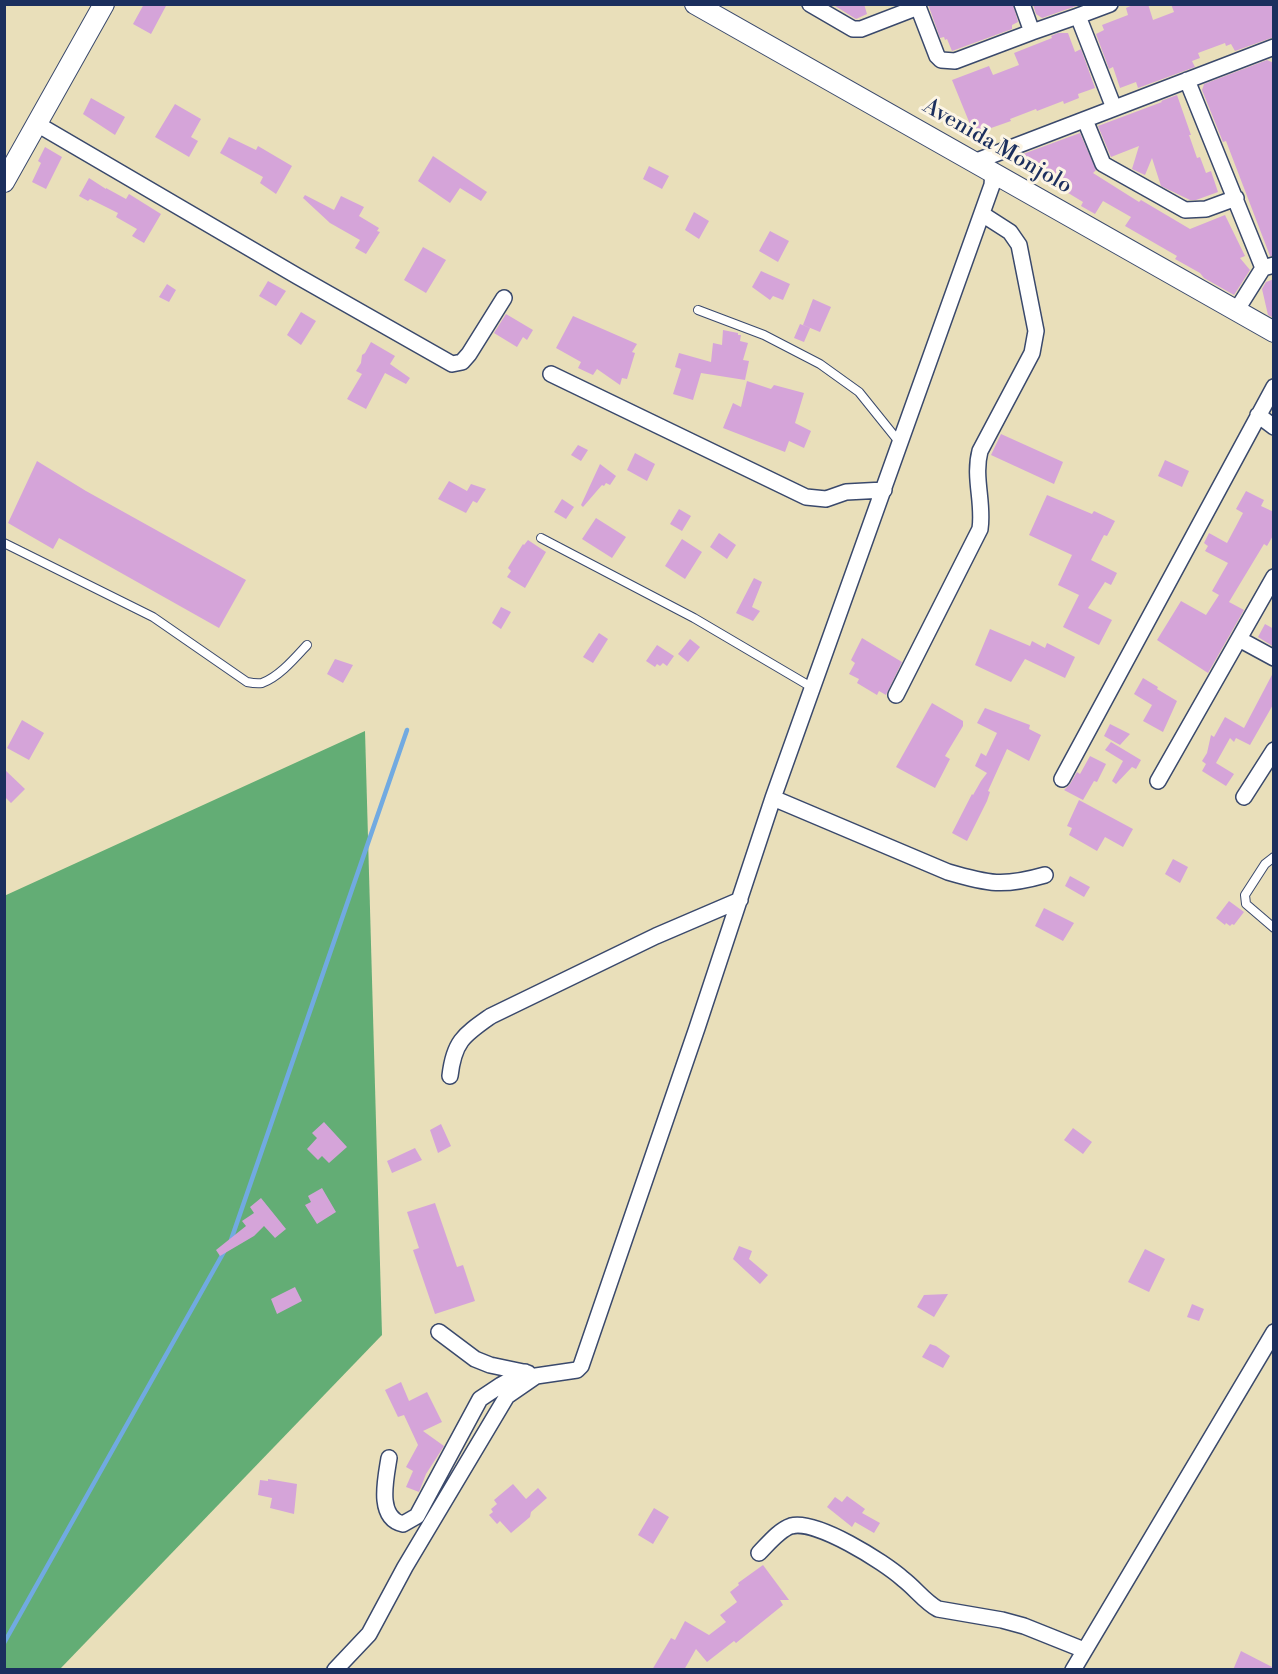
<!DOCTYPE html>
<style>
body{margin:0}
#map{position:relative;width:1278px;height:1674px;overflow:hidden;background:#e9dfba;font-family:"Libre Bodoni",serif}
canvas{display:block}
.frame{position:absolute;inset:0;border:6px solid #1b2f5e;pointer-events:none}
</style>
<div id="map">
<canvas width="1278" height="1674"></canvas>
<div class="frame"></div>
</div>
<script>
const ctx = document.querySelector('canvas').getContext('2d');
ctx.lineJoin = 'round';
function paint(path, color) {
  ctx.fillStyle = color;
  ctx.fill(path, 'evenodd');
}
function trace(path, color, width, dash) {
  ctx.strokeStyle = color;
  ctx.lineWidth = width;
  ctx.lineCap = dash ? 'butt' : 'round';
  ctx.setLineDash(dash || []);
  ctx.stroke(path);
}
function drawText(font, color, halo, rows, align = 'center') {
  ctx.font = font + ' "Libre Bodoni",serif';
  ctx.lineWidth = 6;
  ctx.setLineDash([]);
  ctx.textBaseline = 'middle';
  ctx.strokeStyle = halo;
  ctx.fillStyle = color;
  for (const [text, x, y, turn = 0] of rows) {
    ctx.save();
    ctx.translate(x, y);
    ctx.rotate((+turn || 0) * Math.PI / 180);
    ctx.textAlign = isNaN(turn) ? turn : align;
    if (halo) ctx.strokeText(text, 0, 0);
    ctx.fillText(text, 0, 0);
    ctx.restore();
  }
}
const forest = new Path2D(`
 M365,731l17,604 -322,334h-55l-1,-773z`);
const stream = new Path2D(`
 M231,1240l176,-510
 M4,1643l221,-393`);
const building = new Path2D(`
 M144,4h23l-16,30 -18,-10z
 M832,4h32l3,10 -11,5z
 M928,4h85l5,18 -6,3v4l-60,22 -5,-12 -2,1 -1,-3 -4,1z
 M1033,4h45l1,1 -37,13 -6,-4z
 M1135,4h13l5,16 21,-8 -3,-8h103v33l-39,14 -4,-7 -5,2 -1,-3 -27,10 2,5 -8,3 3,6 -57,21 -2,-6 -16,6 -7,-21 -4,2 -13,-35 8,-4 -2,-5 26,-10 -2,-7z
 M1058,33h10l7,19 6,-3 14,39 -17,6 1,4 -15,6 -1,-3 -26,10 -1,-2 -26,10 1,2 -37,13 -22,-54 37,-14 4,9 26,-10 -5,-12 38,-15 -1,-2z
 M1267,60l7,3v193h-4l-44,-115 -3,1 -21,-52 2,-6z
 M1177,95l14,40h-2l8,23 3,-1 6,16 5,-2 7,21 -22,8h-6l-29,-14 -9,-28 -7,17 -13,-6 7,-23 -28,11 -13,-31 64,-24 -1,-1z
 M91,98l34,19 -10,18 -32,-21z
 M175,104l26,15 -10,18 7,4 -9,16 -34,-20z
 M1080,133l16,37 -3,3 46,29 2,-2 49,29 35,-14 20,41 -5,2 10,12 -16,25 -30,-17 -4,-5 -25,-14 2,-3 -52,-30 6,-9 -28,-16 -8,13 -14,-8 2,-4 -69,-42 11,-5 -2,-1z
 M229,137l27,13 2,-4 34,20 -16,28 -16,-11 3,-6 -43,-24z
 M45,147l17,10 -16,32 -14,-7 9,-19 -3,-2z
 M433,156l54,36 -6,9 -21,-13 -10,15 -32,-22z
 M649,166l20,10 -7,13 -19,-10z
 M89,178l17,11v-1l20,11 3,-5 32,20 -17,29 -12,-7 5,-7 -21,-12 2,-4 -28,-14 -2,2 -9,-5z
 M305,195l29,15 7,-14 23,11 -5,9 20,12 -2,3 3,1 -14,22 -11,-6 5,-8 -30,-17 -27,-25z
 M694,212l15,9 -10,18 -14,-9z
 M770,231l19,10 -11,21 -19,-11z
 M423,247l23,13 -20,33 -22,-13z
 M761,271l29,13 -7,16 -10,-4 -3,4 -18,-13z
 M1274,279v39l-6,-3 -6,-26 4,-7z
 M268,281l18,10 -10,15 -17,-10z
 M167,284l9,6 -7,12 -10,-5z
 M813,299l18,8 -11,25 -17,-7z
 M301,312l15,9 -15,24 -14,-10z
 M506,314l27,16 -6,10 -4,-3 -6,10 -23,-14z
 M573,316l64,28 -5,8 3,1 -8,26 -5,-1 -2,7 -23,-16 -4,6 -15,-7 3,-6 -25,-14z
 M800,324l10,4 -6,14 -10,-4z
 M723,330l15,3v2h3l-1,6 8,2 -5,17 6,1 -4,19 -44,-7 -8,27 -20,-6 8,-25 -6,-2 4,-14 32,9 2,-19 9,2z
 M371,342l24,14 -5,8 20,14 -4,6 -21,-11 -19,36 -19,-10 15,-25 -6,-3 5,-8 1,-8 3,-2z
 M747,381l24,8 3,-4 30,8 -9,30 16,8 -7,17 -15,-7 -4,11 -62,-24 10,-25 8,4z
 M1001,434l62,28 -9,22 -63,-29z
 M578,445l10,5 -7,11 -10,-6z
 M635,453l20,11 -8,17 -20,-11z
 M1165,460l24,11 -7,16 -24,-11z
 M37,461l49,30 160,89 -27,48 -160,-90 -6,11 -45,-26z
 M600,464l16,12 -6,9 -4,-2 -2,3 -2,-1 -19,22 -2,-2z
 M449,481l18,10 4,-7 15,5 -9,14 -4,-2 -7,12 -28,-14z
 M1246,491l18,9 -3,6 13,6v22l-7,12 -3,-2 -35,58 15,8 -36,63 -51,-33 24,-39 25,14 13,-20 -7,-4 16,-28 -23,-12 3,-5 -4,-3 5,-10 18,10 16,-30 -7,-4z
 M1047,495l45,19 2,-3 21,10 -8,15 -3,-1 -13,25 26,13 -6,12 -6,-3 -17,26 24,12 -13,25 -36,-18 16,-32 -21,-10 14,-30 -43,-20z
 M562,499l12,8 -8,12 -12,-7z
 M679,509l12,7 -9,15 -12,-7z
 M596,518l30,19 -14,21 -30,-19z
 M719,533l17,12 -9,14 -17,-12z
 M682,539l20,13 -17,27 -20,-13z
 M528,540l18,12 -21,36 -18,-11 4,-6 -3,-3 15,-24 1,1z
 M754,578l8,4 -10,25 8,4 -7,10 -17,-8z
 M501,607l10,5 -10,17 -9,-6z
 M1265,624l9,5v18l-16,-10z
 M990,629l40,17 2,-5 13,7 2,-5 28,14 -10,21 -40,-19 -14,23 -36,-17z
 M599,633l9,6 -15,24 -10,-6z
 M862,638l40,24 -16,33 -7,-4 -2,4 -20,-12 2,-4 -10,-5 6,-11 -4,-3z
 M690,639l10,8 -12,15 -10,-8z
 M657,645l17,11 -7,10 -4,-3 -3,3 -3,-2 -2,3 -9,-6z
 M335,659l18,6 -10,18 -16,-9z
 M1274,671v32l-24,42 -14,-7 -2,4 -4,-4 -14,25 18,11 -8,12 -24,-15 4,-7 -4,-3 5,-8 4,-18 3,2 11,-20 19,11z
 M1143,678l15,9 -1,2 20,12 -14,31 -20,-11 9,-16 -18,-11z
 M932,703l31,18v5l-18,30 5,3 -15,29 -39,-21z
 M985,708l45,17 -1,4 12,6 -12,26 -22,-12 -19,42 2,1 -3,9 -20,40 -15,-8 20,-39 1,1 8,-14 6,-8 -12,-7 6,-13 5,3 11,-23 -20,-10z
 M22,720l22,13 -15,27 -22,-12z
 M1110,724l20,10 -10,11 -16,-9z
 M1111,742l30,18 -5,9 -4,-2 -16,17 -4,-3 11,-20 -18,-11z
 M1090,756l16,8 -9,18 -3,-1 -11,19 -19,-10 6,-6 7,-12 3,2z
 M4,769l21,20 -14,14 -7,-7z
 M1079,800l54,29 -10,18 -18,-10 -8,14 -28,-16 3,-7 -5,-2z
 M1173,859l15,8 -8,16 -15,-9z
 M1070,876l20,11 -6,10 -19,-11z
 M1229,901l15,11 -10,13 -2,-1 -2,2 -4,-3 -1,2 -9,-7z
 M1044,908l30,15 -11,18 -28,-15z
 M324,1122l23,25 -18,16 -7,-7 -4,4 -11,-11 10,-11 -5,-5z
 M441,1124l10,22 -13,7 -8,-23z
 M1073,1128l19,14 -9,12 -19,-14z
 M415,1148l7,12 -30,13 -5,-12z
 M322,1188l14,24 -19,12 -12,-19 6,-3 -3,-6z
 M261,1198l25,31 -11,9 -11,-12 -10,10 -34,20 -4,-6 30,-24 -4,-5 12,-8 -4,-6z
 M435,1203l22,64 6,-2 12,36 -40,13 -22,-64 6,-2 -12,-36z
 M739,1246l13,5 -3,8 19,16 -8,9 -27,-25z
 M1145,1249l20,10 -16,33 -21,-10z
 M295,1287l7,14 -25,13 -6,-15z
 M948,1294l-14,23 -17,-10 7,-12z
 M1192,1304l12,5 -5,12 -12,-4z
 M930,1344l6,2 14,10 -7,12 -21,-11z
 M401,1382l8,19 18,-9 15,30 -19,9 21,15 -18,28 -7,18 -13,-5 7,-16 -7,-4 12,-22 -14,-30 -6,2 -13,-27z
 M268,1479l29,5 -3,30 -24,-6 2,-10 -14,-3 2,-15 8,1z
 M513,1484l13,15 12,-11 9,10 -16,14 -1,5 -19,16 -11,-12 -3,3 -8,-9 4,-3 -2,-3 6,-5 -3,-4z
 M847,1496l18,13 -3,4 18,10 -6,10 -19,-11 -3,5 -25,-20 8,-10 7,5z
 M654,1508l15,9 -16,27 -15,-9z
 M763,1565l26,35h-9l3,5 -47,38 -2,-2 -27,21 -11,-13 -12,21h-32l19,-32 4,2 10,-19 24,14 17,-13 -6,-7 17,-13 -7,-10 9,-7 -1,-2z
 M1241,1651l33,17v2h-41z`);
const service = new Path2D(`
 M698,310l66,25 56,29 39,28 41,51
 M541,538l153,80 119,70
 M4,543l149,74 94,65c5,1 10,2 15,1 17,-6 33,-25 45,-38
 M1274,857l-9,7 -20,31 1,9 28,24`);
const minor = new Path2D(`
 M810,4l43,25h8l57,-22
 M917,4l20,52 4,4 14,1 77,-29
 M1022,4l10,28 46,-16 36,92
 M1078,16l32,-12
 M1187,80l76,188 11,-3
 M1085,120l18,44 82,46 21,-1 30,-11
 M37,124l260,152 155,88 10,-2 7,-8 35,-56
 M974,162l300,-115
 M1236,311l27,-43
 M551,374l255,123 20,2 20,-7 38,-2
 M1258,415l16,12
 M1239,639l35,19
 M896,695l84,-166c4,-26 -7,-52 0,-78l52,-98 4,-22 -17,-86 -9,-13 -28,-18
 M1062,779l212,-392
 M1158,781l116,-204
 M1244,797l30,-47
 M773,798l175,74c41,12 55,15 97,3
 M450,1076c4,-35 14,-41 41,-60l165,-80 84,-36
 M439,1332l36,27 15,6 38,8
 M389,1458c-3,20 -13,60 14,66l14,-8 63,-117 21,-14 24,-13
 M759,1553c9,-9 20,-23 32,-27 25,-7 93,36 112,53 12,9 22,23 35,30l64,11 22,6 60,24
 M335,1670l34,-36 36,-67 102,-171 29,-20 41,-6 4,-4 116,-338 76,-230 219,-613 1,-13
 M1073,1670l201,-338`);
const tertiary = new Path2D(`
 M695,4l579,328
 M4,182l100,-178`);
const streetNames = [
 ["Avenida Monjolo",997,147,30]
];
paint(forest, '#63ad75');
trace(stream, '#71aae1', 4.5);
paint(building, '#d5a4d9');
trace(service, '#3a496c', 10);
trace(minor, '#3a496c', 18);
trace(tertiary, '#3a496c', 22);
trace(service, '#fff', 8);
trace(minor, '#fff', 15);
trace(tertiary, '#fff', 20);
drawText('22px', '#1b2f5e', '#fcf5e5', streetNames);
</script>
